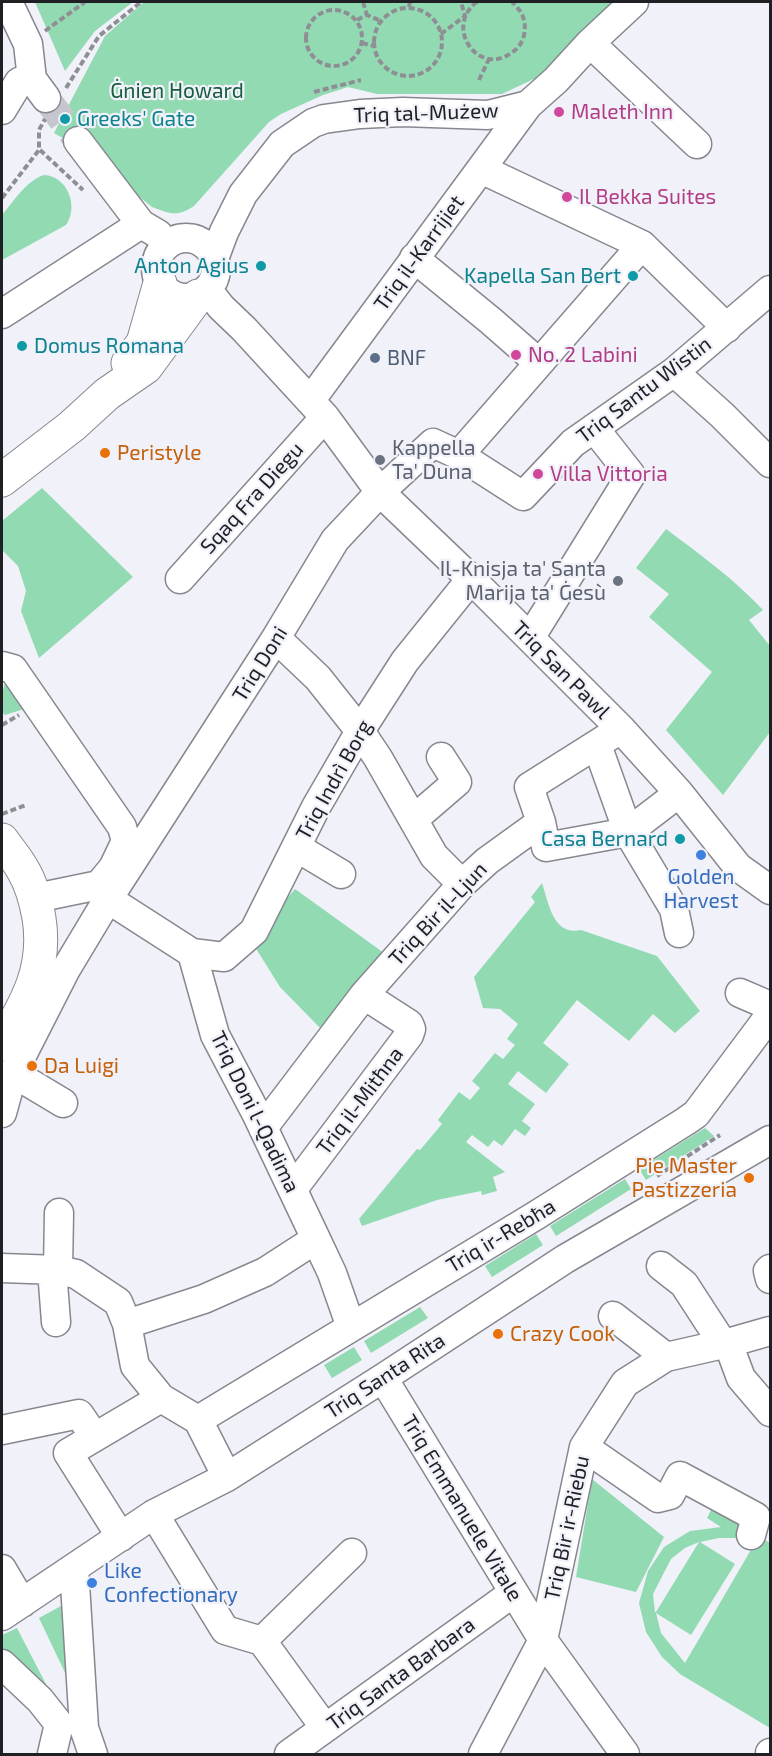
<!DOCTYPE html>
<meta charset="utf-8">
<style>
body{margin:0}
#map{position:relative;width:772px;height:1756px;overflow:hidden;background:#f0f1f9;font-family:"Exo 2",sans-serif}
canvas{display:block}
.frame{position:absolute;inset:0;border:3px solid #1f2023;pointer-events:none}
</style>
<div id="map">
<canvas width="772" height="1756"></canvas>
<div class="frame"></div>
</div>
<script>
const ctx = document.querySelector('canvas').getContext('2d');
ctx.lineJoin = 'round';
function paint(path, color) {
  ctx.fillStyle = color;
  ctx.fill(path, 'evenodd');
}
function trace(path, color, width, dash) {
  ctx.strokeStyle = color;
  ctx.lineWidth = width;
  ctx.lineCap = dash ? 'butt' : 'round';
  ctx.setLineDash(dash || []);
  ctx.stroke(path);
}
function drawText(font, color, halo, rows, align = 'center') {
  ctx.font = font + ' "Exo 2",sans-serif';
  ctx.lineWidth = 4.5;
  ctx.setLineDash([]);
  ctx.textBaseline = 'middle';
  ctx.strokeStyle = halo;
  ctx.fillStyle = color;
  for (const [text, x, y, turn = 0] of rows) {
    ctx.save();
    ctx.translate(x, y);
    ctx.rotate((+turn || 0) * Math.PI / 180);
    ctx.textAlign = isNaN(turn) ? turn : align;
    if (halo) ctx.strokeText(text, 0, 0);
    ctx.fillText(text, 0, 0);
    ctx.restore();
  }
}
const green = new Path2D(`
 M35,2h98l-38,29 -30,40z
 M144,2h472l-78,75 -36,17h-125l-29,-7 -25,8 -42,19 -12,8 -75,84c-16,11 -24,8 -42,1l-79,-63 -19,-11 51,-97z
 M44,175c24,1 35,32 22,50l-64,35v-45c12,-14 24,-34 42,-40z
 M42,488l91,89 -94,81 -18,-47 5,-20 -8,-25 -16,-16v-29z
 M666,529c35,26 68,50 97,81l-14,10 21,26v86l-47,63 -57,-65 46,-58 -63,-55 20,-23 -33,-26z
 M5,683l19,26 -19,6 -3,-3v-19z
 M542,883c7,21 11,53 39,47l76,26 43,55 -25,22 -22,-19 -24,27 -52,-41 -34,43 26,21 -23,29 -28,-22 -10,13 27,20 -13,17 9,7 -6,8 -10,-7 -13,17 -8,-6 -6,7 -16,-12 -6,7 39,30 -12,5 4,14 -15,4 -1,-4 -44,9 -75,26 -3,-7 58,-70 3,1 22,-26 -4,-4 21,-28 11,8 10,-12 -8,-7 23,-28 8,6 12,-14 -8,-6 11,-15 -18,-15 -17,-1 -9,-31 61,-75 -4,-5z
 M295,889l89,64 -60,79 -44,-45 -25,-40 18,-32z
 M705,1128l9,8 -68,44 -7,-11z
 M625,1179l6,10 -75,47 -6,-10z
 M536,1234l7,11 -51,32 -7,-11z
 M420,1307l8,11 -57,35 -7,-12z
 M354,1347l8,13 -30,18 -8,-13z
 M592,1479l72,58 -28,55 -60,-15z
 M712,1508l58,35v185l-90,-54 -18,-17 -16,-25 -7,-29 9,-32 16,-24 26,-16 31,-4 -14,-9zM719,1538h17l16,10 -67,115 -24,-30 -5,-20 35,22 44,-71 -35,-22zM699,1542l-43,70h-1l-2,-18 18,-35 14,-11z
 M61,1606l7,73 -29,-61z
 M17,1628l31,60 -5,3 -41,-38v-18z`);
const minorTunnel = new Path2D(`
 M46,98l32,43`);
const path = new Path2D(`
 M363,2l4,13
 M477,2c-34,25 2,75 34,51 7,-4 11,-10 13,-18 3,-14 -2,-24 -12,-33
 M409,7l1,-5
 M374 42a34 34 0 1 1 68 0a34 34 0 1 1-68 0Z
 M306 38a28 28 0 1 1 56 0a28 28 0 1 1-56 0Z
 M357,20l10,-5 14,6
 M45,31l40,-29
 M441,34l24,-18 -4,-14
 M362,43l12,3
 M479,80l10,-21
 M66,88l33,-52 42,-34
 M314,92l47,-12
 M40,150l43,40
 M2,198l37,-48v-20l6,-11
 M2,725l17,-10
 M2,814l24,-9
 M657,1176l63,-41`);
const minor = new Path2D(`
 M8,2l20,42 4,35
 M590,43l107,101
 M2,110l17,-28 8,-4 8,5 11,15
 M78,141l63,83 17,10
 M481,169l161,76 85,83
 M156 268a30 30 0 1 1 60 0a30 30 0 1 1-60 0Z
 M414,258l77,63 48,42
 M214,259l10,-27 19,-38 39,-50 31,-21 11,-4 36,-5 43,-2 85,3 40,-10 28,-25 34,-37 44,-41
 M207,289l14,18 23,22 81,88 55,75 91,87 150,150 58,64 59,74 32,23
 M2,314l139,-90
 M674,372l48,43 48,48
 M310,401l218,-296
 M459,455l183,-210
 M180,579l145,-162
 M276,638l42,40 42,53 18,27 56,98 28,28
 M530,638l101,-163 -37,-47
 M2,666l11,3 109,158 4,14 -13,27 -14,17 -63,13
 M597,745l31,87 46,77 5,24
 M414,819l43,-37 -16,-25
 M541,822l-12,-35 84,-53
 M296,847l45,27
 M108,899l84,54 23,82 42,80 59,124 16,34 19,54
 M192,953l32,4 30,-26 62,-124 44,-76 45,-70 66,-82
 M740,993l30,13
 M13,1073l50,30
 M2,1113l11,-40 53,-104 42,-70 168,-261 59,-98 45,-48 53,-49 26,12 64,41 50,-53 101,-71 96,-82
 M263,1128l101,-133 98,-111 25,-23 54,-39 5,25 82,-15 51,-39
 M293,1189l116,-154 2,-6 -2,-5 -45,-29
 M661,1266l23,18 39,60
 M2,1268l56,2 18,4 42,28 9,22 77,-25 61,-27 51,-33
 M770,1269l-2,2 2,8
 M613,1316l53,41
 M56,1322l-3,-39 5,-13 1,-57
 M127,1324l8,42 26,32 37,22 29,57
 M728,1343l13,35 29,34
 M383,1378l160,262 82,114
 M198,1420l337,-204 151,-95 10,-7 74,-99
 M2,1430l77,-16 15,22
 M584,1447l74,51 12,-3 10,-19 76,41 -5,18
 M154,1514l71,116 37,11 63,87
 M121,1537l-53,-84 93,-55
 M74,1568l10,160 9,26
 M2,1569l20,34
 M2,1616l152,-102 73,-37 156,-99 182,-119 205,-119
 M262,1641l90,-88
 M2,1664l38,36 19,24 -7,30
 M289,1754l224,-161
 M483,1754l60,-114 41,-193 41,-64 41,-26 62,-14 42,-12
 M770,1754v-1`);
const major = new Path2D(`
 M128,363l15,-20 17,-60
 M2,480l70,-54 35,-32 39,-27 52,-71
 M2,840c7,10 15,19 21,30 9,15 13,31 16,48 8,51 -12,84 -37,126`);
const markers = [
 [559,112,6,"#d1479c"],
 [65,119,6,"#0f9aa8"],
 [567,197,6,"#d1479c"],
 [261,266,6,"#0f9aa8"],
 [633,276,6,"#0f9aa8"],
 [22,346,6,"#0f9aa8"],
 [516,355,6,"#d1479c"],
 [375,358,6,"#5c6f8a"],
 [105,453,6,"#e8710a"],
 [380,460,6,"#6b7280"],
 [538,474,6,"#d1479c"],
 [618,581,6,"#6b7280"],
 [680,839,6,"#0f9aa8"],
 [701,855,6,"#3f7fe0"],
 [32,1066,6,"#e8710a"],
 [749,1178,6,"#e8710a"],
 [498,1334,6,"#e8710a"],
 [92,1583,6,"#3f7fe0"]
];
const parkNames = [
 ["Ġnien Howard",177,91]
];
const hotelNames = [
 ["Maleth Inn",571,112],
 ["Il Bekka Suites",579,197],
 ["No. 2 Labini",528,355],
 ["Villa Vittoria",550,474]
];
const streetNames = [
 ["Triq tal-Mużew",426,113,-2],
 ["Triq il-Karrijiet",419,253,-54],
 ["Triq Santu Wistin",644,390,-37],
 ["Sqaq Fra Diegu",252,498,-48],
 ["Triq Doni",260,664,-58],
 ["Triq San Pawl",561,670,45],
 ["Triq Indrì Borg",334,780,-61],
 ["Triq Bir il-Ljun",438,914,-47],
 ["Triq il-Mitħna",360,1101,-53],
 ["Triq Doni l-Qadima",255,1112,64],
 ["Triq ir-Rebħa",501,1236,-31],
 ["Triq Santa Rita",385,1376,-33],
 ["Triq Emmanuele Vitale",462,1508,59],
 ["Triq Bir ir-Riebu",567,1528,-78],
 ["Triq Santa Barbara",401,1674,-36]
];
const cultureNames = [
 ["Greeks' Gate",77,119,"left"],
 ["Anton Agius",249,266],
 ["Kapella San Bert",621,276],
 ["Domus Romana",34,346,"left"],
 ["Casa Bernard",668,839]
];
const serviceNames = [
 ["BNF",387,358]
];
const worshipNames = [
 ["Kappella",392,448],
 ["Ta' Duna",392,472],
 ["Il-Knisja ta' Santa",606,569,"right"],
 ["Marija ta' Ġesù",606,593,"right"]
];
const foodNames = [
 ["Peristyle",117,453],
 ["Da Luigi",44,1066],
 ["Pie Master",737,1166,"right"],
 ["Pastizzeria",737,1190,"right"],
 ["Crazy Cook",510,1334]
];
const shopNames = [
 ["Golden",701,877],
 ["Harvest",701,901],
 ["Like",104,1571,"left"],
 ["Confectionary",104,1595,"left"]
];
paint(green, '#92dab2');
trace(minorTunnel, '#c6c7ce', 28, [28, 14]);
trace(minor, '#87888f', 31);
trace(major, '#87888f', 35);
trace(path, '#8e8f95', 4, [6, 3]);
trace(minor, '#fff', 28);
trace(major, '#fff', 33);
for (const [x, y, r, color] of markers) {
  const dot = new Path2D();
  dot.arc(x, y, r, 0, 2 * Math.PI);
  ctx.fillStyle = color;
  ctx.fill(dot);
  trace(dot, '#f0f1f9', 2);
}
drawText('21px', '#165c3d', '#f0f1f9', parkNames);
drawText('21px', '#b23c85', '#f0f1f9', hotelNames, 'left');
drawText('21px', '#1f2023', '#f0f1f9', streetNames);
drawText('21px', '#0d838f', '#f0f1f9', cultureNames, 'right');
drawText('21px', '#4e5e75', '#f0f1f9', serviceNames, 'left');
drawText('21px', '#5b616d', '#f0f1f9', worshipNames, 'left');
drawText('21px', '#c56008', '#f0f1f9', foodNames, 'left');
drawText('21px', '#366cbe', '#f0f1f9', shopNames);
</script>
